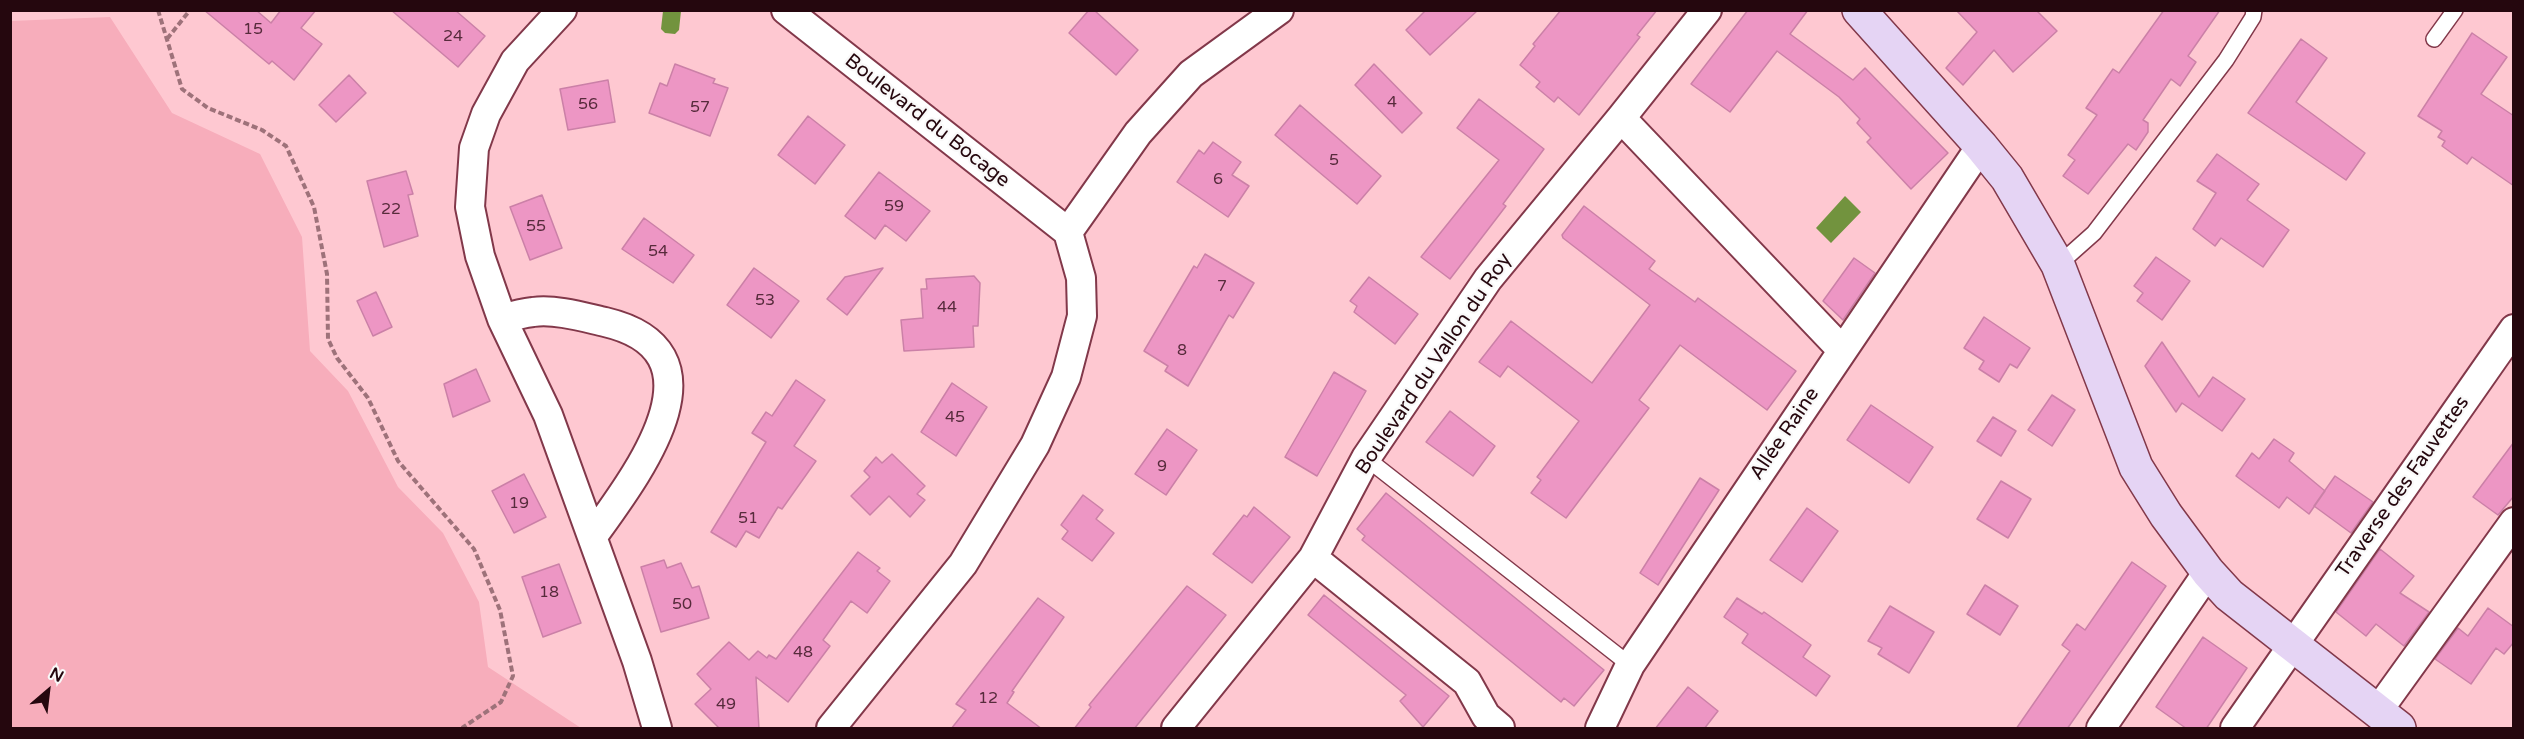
<!DOCTYPE html>
<meta charset="utf-8">
<style>
body{margin:0}
#map{position:relative;width:2524px;height:739px;overflow:hidden;background:#fec8d1;font-family:"Varela Round",sans-serif}
canvas{display:block}
.frame{position:absolute;inset:0;border:12px solid #25070e;pointer-events:none}
.north{position:absolute;left:18px;top:661px;width:60px;height:60px;-webkit-text-stroke:4px #f9f9f9;paint-order:stroke;rotate:28deg;font-size:16px;font-weight:700;line-height:24px;text-align:center;color:#25070e}
.north::after{content:'';display:block;margin:auto;width:21px;height:27px;background:#25070e;clip-path:polygon(50% 0,100% 100%,50% 72%,0 100%)}
</style>
<div id="map">
<canvas width="2524" height="739"></canvas>
<div class="frame"></div>
<div class="north">N</div>
</div>
<script>
const ctx = document.querySelector('canvas').getContext('2d');
ctx.lineJoin = 'round';
function paint(path, color) {
  ctx.fillStyle = color;
  ctx.fill(path, 'evenodd');
}
function trace(path, color, width, dash) {
  ctx.strokeStyle = color;
  ctx.lineWidth = width;
  ctx.lineCap = dash ? 'butt' : 'round';
  ctx.setLineDash(dash || []);
  ctx.stroke(path);
}
function drawText(font, color, halo, rows, align = 'center') {
  ctx.font = font + ' "Varela Round",sans-serif';
  ctx.lineWidth = 4.5;
  ctx.setLineDash([]);
  ctx.textBaseline = 'middle';
  ctx.strokeStyle = halo;
  ctx.fillStyle = color;
  for (const [text, x, y, turn = 0] of rows) {
    ctx.save();
    ctx.translate(x, y);
    ctx.rotate((+turn || 0) * Math.PI / 180);
    ctx.textAlign = isNaN(turn) ? turn : align;
    if (halo) ctx.strokeText(text, 0, 0);
    ctx.fillText(text, 0, 0);
    ctx.restore();
  }
}
const green = new Path2D(`
 M110,17l62,96 88,41 42,83 8,114 38,40 50,96 45,46 36,69 9,65 93,61h-570v-707z`);
const water = new Path2D(`
 M663,11h18l-2,19 -4,4 -10,-1 -4,-4z
 M1845,196l16,16 -30,31 -15,-15z`);
const building = new Path2D(`
 M204,10h52l15,13 10,-13h35l-15,18 21,16 -28,36 -22,-19 -3,3z
 M391,10h64l30,26 -27,31z
 M1089,10h5l44,40 -22,25 -47,-42z
 M1426,10h52l-48,45 -24,-25z
 M1561,10h96l-20,25 3,2 -61,78 -21,-18 -4,5 -18,-15 4,-5 -20,-17 15,-19 -2,-2z
 M1748,10h60l-18,24 63,46 12,-12 83,85 -37,36 -44,-47 4,-4 -14,-15 3,-4 -21,-22 -62,-46 -47,61 -39,-28z
 M1956,10h80l21,21 -44,41 -19,-22 -31,35 -17,-17 31,-36z
 M2164,10h56l-32,46 8,6 -16,24 -9,-7 -28,41 5,3v9l-12,18 -8,-6 -40,50 -25,-18 12,-16 -7,-5 29,-40 -11,-7 27,-39 6,4z
 M2472,33l35,24 -26,37 33,22v70l-42,-29 -5,7 -25,-18 3,-5 -7,-4 4,-6 -24,-15z
 M2301,39l26,19 -31,44 69,51 -19,27 -98,-67z
 M675,64l40,15 -2,4 15,5 -18,48 -61,-23 11,-30 7,3z
 M1374,64l48,49 -20,20 -47,-48z
 M349,75l17,18 -30,29 -17,-17z
 M608,80l7,42 -47,8 -8,-41z
 M1479,99l65,50 -41,55 3,2 -56,73 -29,-22 78,-97 -42,-32z
 M1300,105l81,71 -24,28 -82,-69z
 M808,116l37,29 -30,39 -37,-29z
 M1213,142l28,20 -9,13 17,11 -21,31 -51,-35 22,-32 5,4z
 M2217,154l42,30 -12,16 42,30 -26,37 -42,-29 -6,8 -22,-17 23,-36 -19,-12z
 M406,171l7,23 -5,1 10,41 -34,11 -17,-66z
 M879,172l51,39 -24,30 -21,-16 -10,14 -30,-23z
 M542,195l20,53 -32,12 -20,-53z
 M1584,206l71,55 -6,8 46,33 3,-4 98,73 -29,39 -87,-65 -41,55 10,8 -83,110 -35,-25 10,-13 -4,-3 42,-56 -71,-55 -8,11 -21,-15 32,-41 81,62 58,-78 -87,-67 -1,-3z
 M644,218l50,37 -21,28 -51,-34z
 M1205,254l49,29 -21,35 -4,-3 -41,71 -23,-15 3,-5 -24,-15 50,-85 3,2z
 M2156,257l34,24 -28,39 -25,-19 6,-8 -9,-7z
 M1854,258l21,15 -32,47 -20,-19z
 M754,268l45,33 -28,37 -44,-33z
 M883,268l-36,47 -20,-16 18,-22z
 M974,276l6,7 -2,43h-5l1,21 -70,4 -3,-31 22,-2 -2,-29h6l-1,-10z
 M1369,277l49,37 -23,30 -41,-32 3,-6 -7,-5z
 M376,292l16,35 -19,9 -16,-35z
 M1984,317l46,31 -13,20 -7,-4 -11,18 -20,-13 5,-8 -20,-13z
 M2162,342l37,55 14,-20 32,22 -23,32 -40,-28 -6,9 -31,-46z
 M476,369l14,32 -37,16 -9,-33z
 M1334,372l32,19 -49,85 -32,-19z
 M796,380l29,20 -31,46 22,15 -34,48 -4,-2 -19,31 -13,-7 -10,16 -25,-15 55,-90 -14,-9 14,-21 6,4z
 M952,383l35,24 -31,49 -35,-24z
 M2052,395l23,15 -23,36 -24,-16z
 M1871,405l62,42 -24,36 -62,-43z
 M1450,411l45,35 -22,30 -47,-34z
 M1993,417l23,14 -15,25 -24,-15z
 M1167,429l30,21 -31,45 -31,-21z
 M2274,439l20,14 -5,8 36,30 -16,23 -22,-17 -8,11 -43,-32 16,-23 7,6z
 M2514,442v54l-16,19 -25,-18z
 M892,454l33,32 -8,8 8,6 -15,17 -21,-21 -19,19 -19,-19 19,-19 -6,-6 12,-14 6,6z
 M524,474l22,43 -32,16 -22,-42z
 M2335,476l38,26 -22,31 -37,-27z
 M1700,478l19,12 -61,95 -18,-12z
 M2001,481l30,18 -23,39 -31,-19z
 M1386,493l218,177 -30,36 -10,-8 -3,4 -199,-162 3,-4 -8,-7z
 M1083,495l20,15 -7,9 18,14 -22,28 -30,-22 6,-8 -7,-6z
 M1254,507l36,30 -38,46 -39,-29 31,-39 3,2z
 M1807,508l31,23 -36,51 -32,-22z
 M2380,549l34,27 -14,17 29,19 -25,34 -28,-22 -10,12 -30,-24z
 M858,552l22,16 -3,3 13,10 -23,32 -16,-12 -28,39 7,6 -42,56 -32,-25 3,52h-39l-25,-25 16,-15 -14,-15 32,-32 20,18 9,-9 9,7 2,-3 7,4z
 M664,560l3,8 14,-5 11,25 7,-2 10,32 -48,14 -20,-65z
 M2132,562l34,24 -35,51 -64,92h-51l54,-78 -8,-6 15,-21 8,6z
 M559,564l22,59 -38,14 -21,-60z
 M1985,585l33,21 -18,29 -33,-21z
 M1187,586l39,29 -92,114h-60l17,-22 -2,-2z
 M1324,595l125,101 -26,31 -23,-26 6,-6 -98,-80z
 M1038,598l26,19 -52,74 2,1 -7,11 35,26h-91l15,-19 -10,-6z
 M1737,598l25,16 2,-2 47,33 -8,12 27,19 -14,20 -74,-53 6,-9 -24,-17z
 M1890,606l44,26 -25,41 -31,-19 4,-6 -14,-7z
 M2488,608l26,19v15l-10,12 -8,-6 -25,36 -36,-25 23,-31 10,8z
 M2203,637l44,31 -41,61h-19l-31,-22z
 M1688,687l30,24 -14,18h-49z`);
const path = new Path2D(`
 M158,10l24,79 26,19 54,22 24,16 28,61 13,67 1,65 9,19 31,40 30,63 76,88 26,61 13,66 -12,26 -39,26
 M167,39l23,-29`);
const lane = new Path2D(`
 M2434,39l21,-29
 M2058,265l36,-32 132,-173 27,-43 1,-7
 M1366,458l264,207`);
const street = new Path2D(`
 M562,10l-47,51 -29,53 -12,34 -4,59 10,49 22,63 46,96 89,246 20,67
 M786,10l282,222
 M1621,118l221,232
 M502,319c10,-3 21,-6 31,-7 23,-3 50,5 72,10 127,30 31,154 -12,214
 M1313,558l154,124 19,34 14,12
 M2377,712l137,-190
 M831,728l132,-164 72,-119 31,-68 16,-61 -1,-38 -13,-46 70,-99 53,-59 88,-64
 M1176,728l137,-170 53,-100 122,-179 133,-161 86,-108
 M1600,728l30,-63 351,-519
 M2101,728l107,-156
 M2235,728l279,-399`);
const secondary = new Path2D(`
 M1859,10l122,136 26,32 51,87 78,202 30,48 42,57 21,23 170,133`);
const numberNames = [
 ["15",253,30],
 ["24",453,37],
 ["4",1392,103],
 ["56",588,105],
 ["57",700,108],
 ["5",1334,161],
 ["6",1218,180],
 ["59",894,207],
 ["22",391,210],
 ["55",536,227],
 ["54",658,252],
 ["7",1222,287],
 ["53",765,301],
 ["44",947,308],
 ["8",1182,351],
 ["45",955,418],
 ["9",1162,467],
 ["19",519,504],
 ["51",748,519],
 ["18",549,593],
 ["50",682,605],
 ["48",803,653],
 ["12",988,699],
 ["49",726,705]
];
const streetNames = [
 ["Boulevard du Bocage",927,121,38],
 ["Boulevard du Vallon du Roy",1434,364,-56],
 ["Allée Raine",1785,434,-56],
 ["Traverse des Fauvettes",2403,487,-55]
];
paint(green, '#f7adbb');
paint(water, '#72933e');
paint(building, '#ed96c4');
trace(building, '#cb80a7', 1.5);
trace(lane, '#82384a', 18);
trace(street, '#82384a', 32);
trace(secondary, '#82384a', 36);
trace(path, '#9e727a', 4, [6, 3]);
trace(lane, '#fff', 15);
trace(street, '#fff', 28);
trace(secondary, '#e5d4f4', 33);
drawText('16px', '#572b3c', null, numberNames);
drawText('20px', '#25070e', '#f9f9f9', streetNames);
</script>
